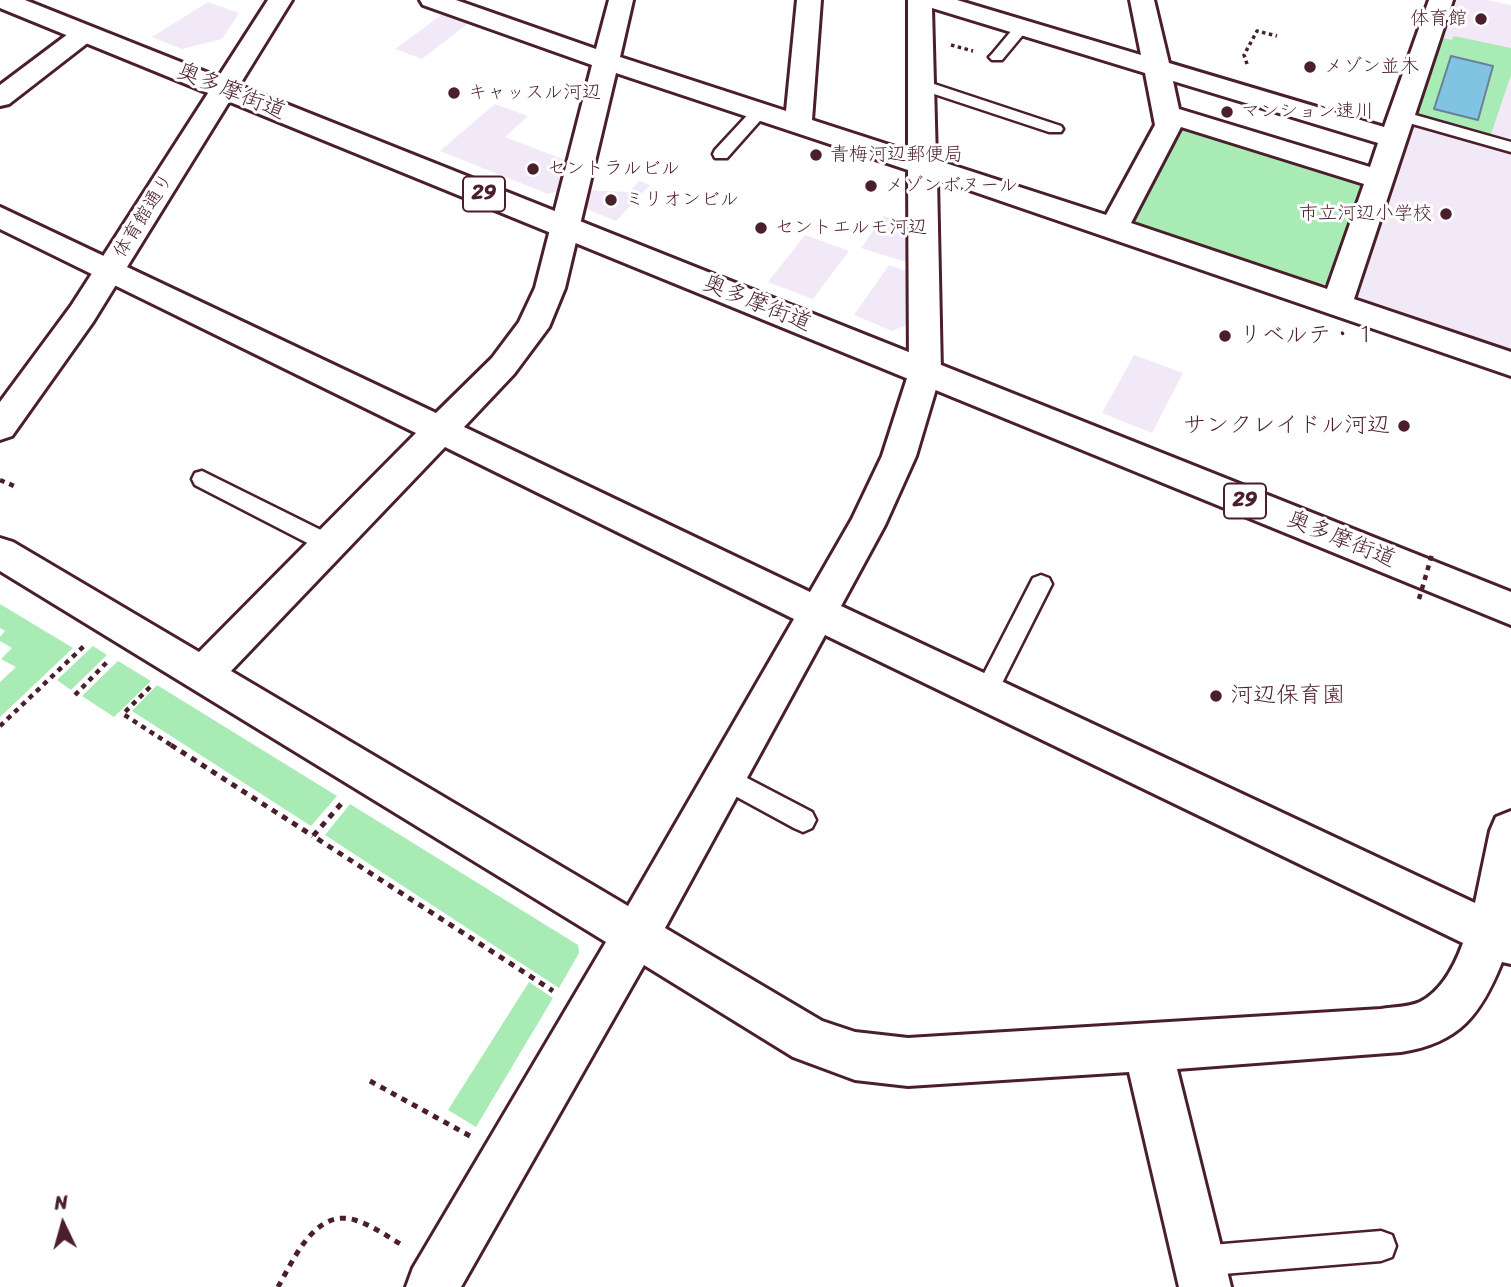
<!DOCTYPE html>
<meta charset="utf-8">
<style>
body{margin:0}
#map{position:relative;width:1511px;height:1287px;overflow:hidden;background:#fff;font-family:Sriracha,sans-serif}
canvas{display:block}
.north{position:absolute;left:28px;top:1189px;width:70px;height:70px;-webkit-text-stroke:5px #fff;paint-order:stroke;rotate:355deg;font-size:19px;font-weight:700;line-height:28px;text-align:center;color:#4a1f2b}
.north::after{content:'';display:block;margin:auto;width:24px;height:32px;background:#4a1f2b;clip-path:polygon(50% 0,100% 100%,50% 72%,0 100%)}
</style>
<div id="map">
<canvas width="1511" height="1287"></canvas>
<div class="north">N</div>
</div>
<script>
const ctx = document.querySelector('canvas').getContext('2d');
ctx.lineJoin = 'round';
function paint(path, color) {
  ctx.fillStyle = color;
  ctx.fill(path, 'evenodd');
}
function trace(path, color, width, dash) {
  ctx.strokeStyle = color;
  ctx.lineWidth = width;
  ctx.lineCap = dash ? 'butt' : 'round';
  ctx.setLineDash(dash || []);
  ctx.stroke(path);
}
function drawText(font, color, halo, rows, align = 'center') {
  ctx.font = font + ' Sriracha,"Klee One",sans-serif';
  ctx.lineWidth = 6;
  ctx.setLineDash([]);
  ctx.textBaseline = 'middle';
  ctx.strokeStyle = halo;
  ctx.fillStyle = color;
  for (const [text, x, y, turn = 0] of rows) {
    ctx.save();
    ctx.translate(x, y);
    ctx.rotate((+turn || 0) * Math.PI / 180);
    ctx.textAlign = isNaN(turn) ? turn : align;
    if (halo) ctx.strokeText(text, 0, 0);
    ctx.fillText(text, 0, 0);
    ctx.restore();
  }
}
const built = new Path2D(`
 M1452,0h35l24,5v350l-149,-51 -7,-10z
 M208,2l31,11 -17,26 -40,10 -30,-12z
 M444,13l26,9 -48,37 -27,-10z
 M495,104l33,12 -23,21 63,24 -7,29 -13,4 -108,-43z
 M639,181l11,4 -34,36 -27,-11 -6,-8 2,-12 44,2z
 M884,216l21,7 1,39 -45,-14z
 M805,235l44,16 -36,48 -45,-17z
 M889,265l17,6v54l-14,6 -38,-16z
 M1134,355l49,18 -31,60 -50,-20z`);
const green = new Path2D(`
 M1454,36l57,12v27l-20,59 -76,-20 25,-77 12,3z
 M1193,125l160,51 8,8 -35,100 -14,2 -173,-59 -7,-9 50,-89z
 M1313,306l159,56 -1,3 -160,-55z
 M0,604l73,44 -73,69v-35l16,-15 -15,-8 11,-11 -12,-7v-4l5,-6 -5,-3z
 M93,646l14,9 -36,35 -14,-10z
 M118,661l33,20 -37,36 -32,-21z
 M157,685l180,111 -26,30 -179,-115z
 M350,804l228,141 1,8 -20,35 -234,-153z
 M529,982l24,16 -77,129 -28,-17z`);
const water = new Path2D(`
 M1451,56l42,10 -15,54 -44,-11z`);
const pathFar2 = new Path2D(`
 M951,45l22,6
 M1247,64l-3,-9 13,-24 20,5`);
const pathFar1 = new Path2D(`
 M0,480l14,6
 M150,687l-27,27 51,33
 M75,695l33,-34
 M0,726l84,-80`);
const path = new Path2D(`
 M171,745l142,91
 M341,804l-28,32 240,155
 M370,1081l100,55
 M278,1287c16,-28 37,-79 77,-67 17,5 33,17 49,26`);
const lane = new Path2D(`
 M1022,23l5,1 2,3 -2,3 -25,30h-10l-3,-3 3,-3 25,-30z
 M922,80l139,46 2,3 -2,3h-12l-133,-44 -2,-3z
 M760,106l8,5 -2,3 -39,44h-12l-2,-4 2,-4 39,-42z
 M1401,111l110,31v10l-116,-33 -2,-3z
 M202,471l135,67 3,6 -3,6 -8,3 -8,-3 -126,-65 -3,-6 3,-6z
 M1041,575l8,3 3,6 -59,117 -8,3 -8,-3 -4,-7 4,-7 56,-109z
 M724,766l88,46 4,8 -4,8 -9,4 -9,-4 -79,-43 -3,-8 3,-8z
 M1381,1231l11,4 4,11 -4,11 -11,4 -182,15 -11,-4 -4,-11 4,-11 11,-4z`);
const street = new Path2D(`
 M420,0h36l140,49 13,-49h24l-13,57 166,54 11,-111h24l-9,120 96,31v-151h49l184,55 -11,-55h24l15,63 215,64 45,-127h24l-99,299 157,53v24l-574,-197 4,193 -25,84 -31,69 -44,81 634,297 15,-72 6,-14 15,-6v153l-9,-2c-21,52 -42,81 -101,90l-224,17 54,218h-52l-50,-215 -221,14 -53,-6 -62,-23 -149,-92 -183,322h-55l7,-19 193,-326 -606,-371v-33l13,4 186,110 217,-219 -416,-204v-22l436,206 56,-55 27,-36 16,-34 57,-223 -169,-60zM932,8l213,65 10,52 -49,90 -170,-55zM616,73l292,97 1,202 -27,84 -30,63 -42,73 -346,-165 50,-53 35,-47 16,-39zM1173,81l205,62 -8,24 -191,-58zM1181,127l183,57 -37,105 -196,-66zM445,447l349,172 -166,287 -397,-235zM825,635l638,308c-8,22 -21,48 -43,59 -11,5 -27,5 -39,7l-473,29 -53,-6 -33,-11 -157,-93z
 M85,25l9,3 4,5 -4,5 -85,66 -9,2v-21l76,-57z`);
const secondary = new Path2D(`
 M268,0h24l-199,322 -81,114 -12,4v-38l71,-96z`);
const primary = new Path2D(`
 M0,0h25l1486,592v33l-1511,-617z`);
const pathBridge = new Path2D(`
 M1419,599l14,-48`);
const markers = [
 [1481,19,7,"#4a1f2b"],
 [1310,67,7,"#4a1f2b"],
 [454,93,7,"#4a1f2b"],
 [1227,112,7,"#4a1f2b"],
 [816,155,7,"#4a1f2b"],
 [533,169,7,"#4a1f2b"],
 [871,186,7,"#4a1f2b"],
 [611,200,7,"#4a1f2b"],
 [1446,214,7,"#4a1f2b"],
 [761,228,7,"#4a1f2b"],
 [1225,336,7,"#4a1f2b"],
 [1404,426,7,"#4a1f2b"],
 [1216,696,7,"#4a1f2b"]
];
const farPoinames = [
 ["体育館",1467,19,"right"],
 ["メゾン並木",1324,67],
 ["キャッスル河辺",468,93],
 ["マンション速川",1241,112],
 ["青梅河辺郵便局",830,155],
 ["セントラルビル",547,169],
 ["メゾンボヌール",885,186],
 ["ミリオンビル",625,200],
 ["市立河辺小学校",1432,214,"right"],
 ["セントエルモ河辺",775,228]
];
const farStreetnames = [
 ["体育館通り",144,216,-58]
];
const shields = [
 [484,194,42],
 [1245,501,42]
];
const shieldNames = [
 ["29",484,194],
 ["29",1245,501]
];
const streetNames = [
 ["奥多摩街道",231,92,22],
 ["奥多摩街道",757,304,22],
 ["奥多摩街道",1341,540,22]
];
const poiNames = [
 ["リベルテ・１",1239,336],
 ["サンクレイドル河辺",1390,426,"right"],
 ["河辺保育園",1230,696]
];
paint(built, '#f1e9f7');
paint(green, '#a9ebb5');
paint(water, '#81c3e2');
trace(water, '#6b8199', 2);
trace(lane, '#4a1f2b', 5);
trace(street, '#4a1f2b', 6);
trace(secondary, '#4a1f2b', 6);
trace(primary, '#4a1f2b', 6);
trace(pathFar2, '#4a1f2b', 3.5, [3.5, 3.5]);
trace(pathFar1, '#4a1f2b', 4.5, [5, 5]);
trace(path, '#4a1f2b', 5, [6, 6]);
paint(lane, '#fff');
paint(street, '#fff');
paint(secondary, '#fff');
paint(primary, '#fff');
trace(pathBridge, '#4a1f2b', 4.5, [5, 5]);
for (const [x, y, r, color] of markers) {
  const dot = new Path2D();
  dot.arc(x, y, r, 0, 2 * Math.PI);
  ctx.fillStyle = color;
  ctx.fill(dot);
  trace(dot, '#fff', 2.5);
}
drawText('19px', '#4a1f2b', '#fff', farPoinames, 'left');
drawText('19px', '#4a1f2b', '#fff', farStreetnames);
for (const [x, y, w] of shields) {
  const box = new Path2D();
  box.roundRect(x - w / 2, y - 17.5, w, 35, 5);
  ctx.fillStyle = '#fff';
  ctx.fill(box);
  trace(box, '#4a1f2b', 2);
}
drawText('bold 21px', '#4a1f2b', null, shieldNames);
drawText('23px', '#4a1f2b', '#fff', streetNames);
drawText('23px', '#4a1f2b', '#fff', poiNames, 'left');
</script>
